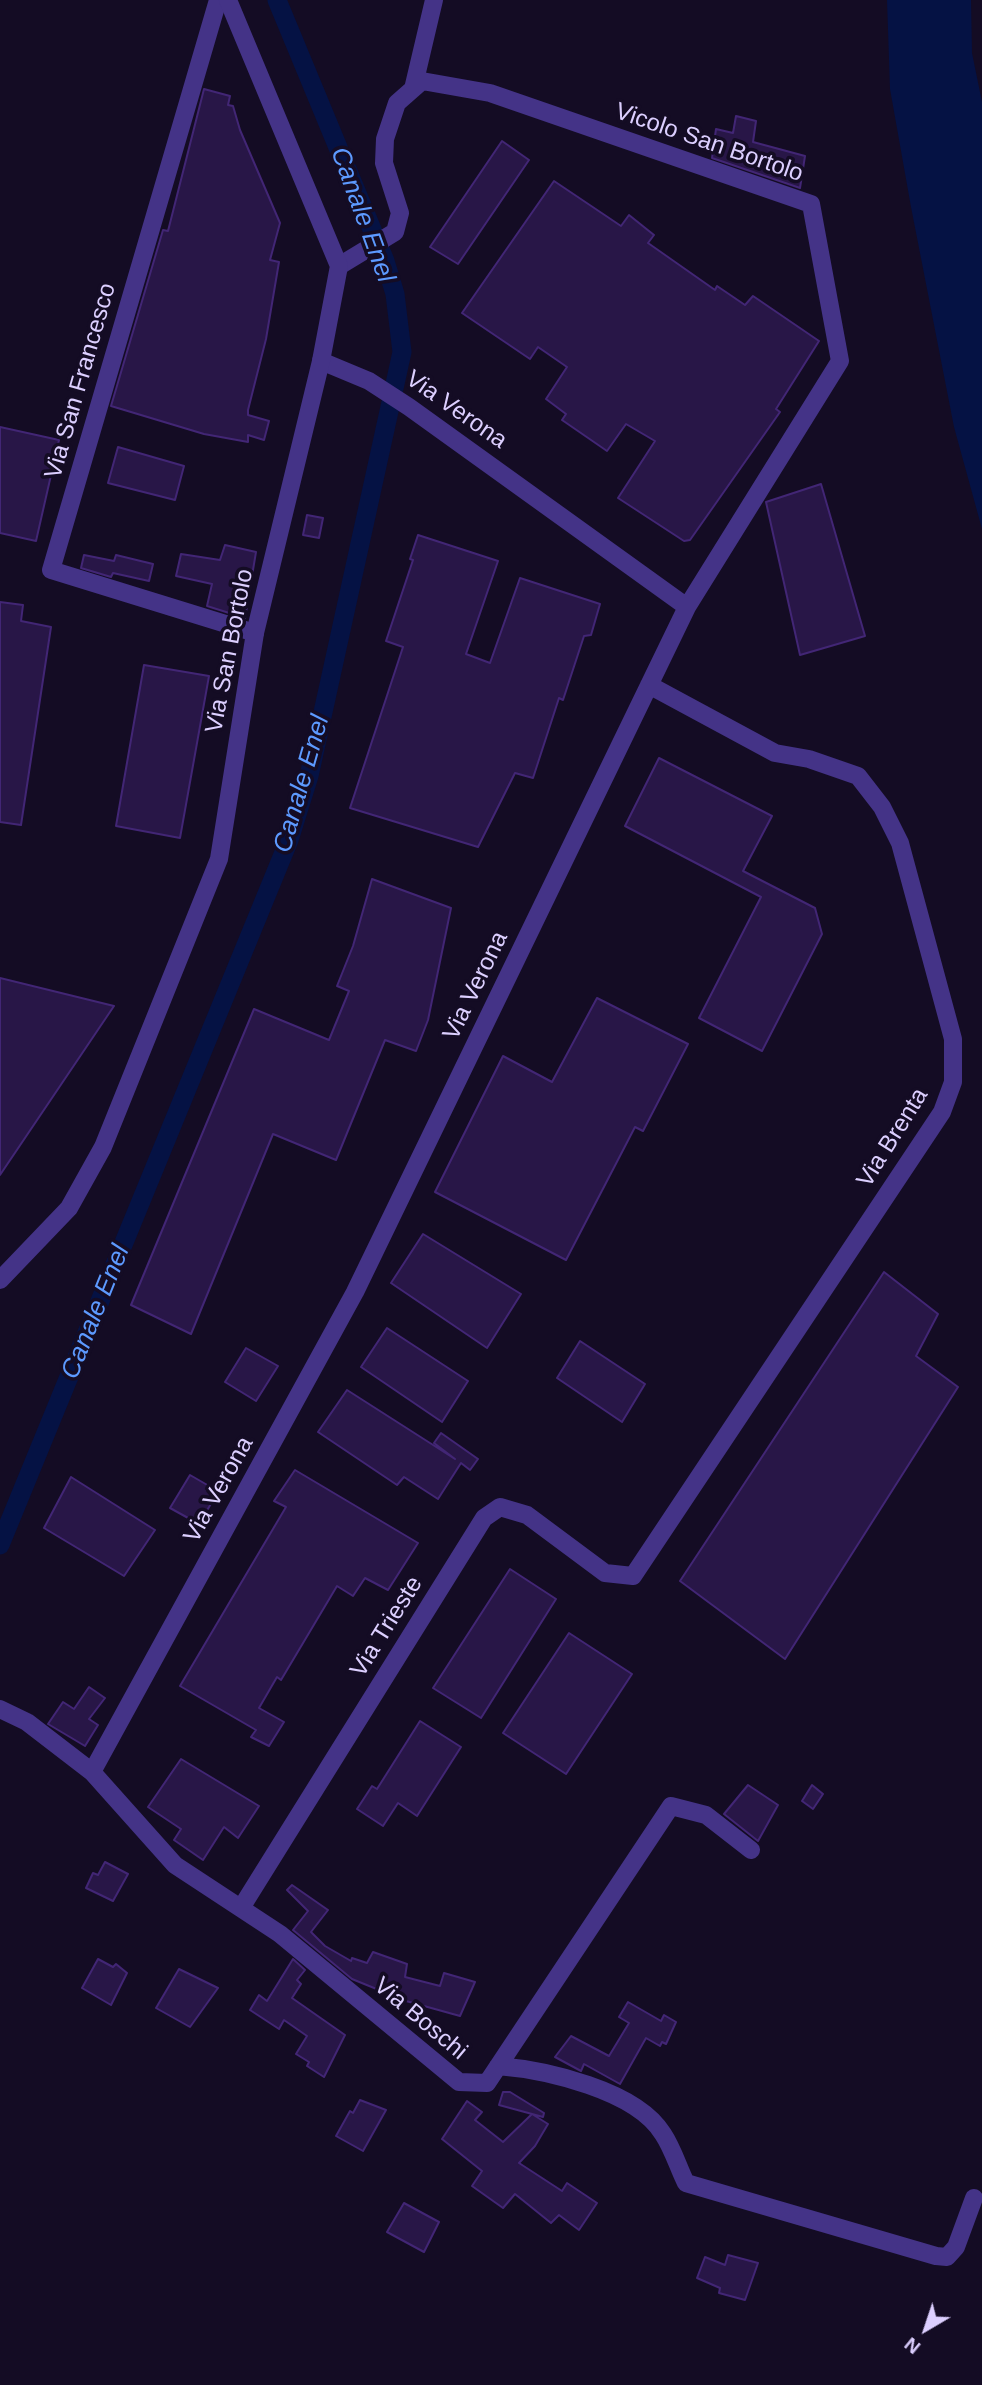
<!DOCTYPE html>
<style>
body{margin:0}
#map{position:relative;width:982px;height:2385px;overflow:hidden;background:#140c24;font-family:Arial,sans-serif}
canvas{display:block}
.north{position:absolute;left:891px;top:2294px;width:70px;height:70px;-webkit-text-stroke:5px #140c24;paint-order:stroke;rotate:219deg;font-size:19px;font-weight:700;line-height:28px;text-align:center;color:#dccfff}
.north::after{content:'';display:block;margin:auto;width:24px;height:32px;background:#dccfff;clip-path:polygon(50% 0,100% 100%,50% 72%,0 100%)}
</style>
<div id="map">
<canvas width="982" height="2385"></canvas>
<div class="north">N</div>
</div>
<script>
const ctx = document.querySelector('canvas').getContext('2d');
ctx.lineJoin = 'round';
function paint(path, color) {
  ctx.fillStyle = color;
  ctx.fill(path, 'evenodd');
}
function trace(path, color, width, dash) {
  ctx.strokeStyle = color;
  ctx.lineWidth = width;
  ctx.lineCap = dash ? 'butt' : 'round';
  ctx.setLineDash(dash || []);
  ctx.stroke(path);
}
function drawText(font, color, halo, rows, align = 'center') {
  ctx.font = font + ' Arial,sans-serif';
  ctx.lineWidth = 7;
  ctx.setLineDash([]);
  ctx.textBaseline = 'middle';
  ctx.strokeStyle = halo;
  ctx.fillStyle = color;
  for (const [text, x, y, turn = 0] of rows) {
    ctx.save();
    ctx.translate(x, y);
    ctx.rotate((+turn || 0) * Math.PI / 180);
    ctx.textAlign = isNaN(turn) ? turn : align;
    if (halo) ctx.strokeText(text, 0, 0);
    ctx.fillText(text, 0, 0);
    ctx.restore();
  }
}
const water = new Path2D(`
 M887,0h84l1,53 10,49v427l-28,-102 -43,-220 -21,-118z`);
const canal = new Path2D(`
 M0,1545l289,-705 20,-64 93,-424 -7,-58 -10,-33 -108,-261`);
const building = new Path2D(`
 M204,89l26,7 -2,9 5,1 7,24 40,93 -10,37 9,2 -13,77 -18,71v5l21,6 -5,19 -16,-5v7l-44,-8 -93,-28 52,-176 5,1z
 M736,116l20,5 -3,21 52,14 -5,32 -88,-30 4,-29 17,4z
 M502,141l27,19 -71,104 -28,-17z
 M554,181l67,45 8,-11 25,20 -6,8 67,47 2,-4 28,19 8,-9 66,45 -43,68 4,3 -90,128 -6,1 -66,-43 37,-57 -29,-17 -19,27 -45,-31 4,-6 -20,-15 21,-32 -29,-20 -8,12 -68,-46z
 M0,427l59,13 -23,101 -36,-8z
 M118,447l66,19 -9,34 -67,-17z
 M821,484l44,152 -65,19 -34,-153z
 M307,515l16,3 -4,20 -16,-3z
 M418,535l80,26 -32,93 24,9 30,-85 80,26 -9,31 -7,1 -21,64 -4,-2 -26,80 -18,-5 -37,74 -128,-39 53,-161 -17,-6 27,-81 -3,-1z
 M225,545l31,7 -11,66 -38,-12 5,-22 -36,-8 5,-22 39,6z
 M84,555l30,6 2,-6 37,9 -4,17 -36,-8 -2,4 -30,-9z
 M0,602l23,3 -2,16 30,6 -30,198 -21,-3z
 M144,665l65,11 -29,162 -64,-12z
 M659,758l113,58 -29,55 72,37 7,26 -60,117 -63,-33 62,-121 -136,-71z
 M372,879l79,29 -23,112 -12,31 -31,-11 -49,120 -63,-26 -82,200 -60,-29 123,-296 75,31 20,-49 -12,-5 16,-40z
 M0,978l114,28 -114,169z
 M597,998l91,46 -45,87 -8,-4 -69,133 -131,-68 68,-136 49,26z
 M423,1234l98,60 -34,54 -96,-65z
 M884,1272l54,42 -22,42 42,31 -173,272 -105,-78z
 M387,1328l81,53 -26,41 -81,-55z
 M580,1341l65,43 -23,38 -65,-44z
 M246,1348l32,18 -22,35 -31,-19z
 M347,1390l108,69 -21,-16 7,-10 37,26 -8,11 -9,-7 -23,36 -34,-22 -7,8 -79,-53z
 M295,1470l123,73 -30,47 -23,-12 -12,18 -16,-10 -56,94 -4,-3 -18,31 25,14 -15,24 -18,-9 5,-7 -76,-44 106,-179 -12,-6z
 M190,1475l19,11 -3,4 9,7 -16,27 -29,-16z
 M71,1477l84,53 -31,46 -80,-48z
 M510,1569l46,30 -75,119 -48,-30z
 M569,1633l63,41 -66,100 -63,-41z
 M89,1687l16,11 -16,21 9,6 -13,21 -37,-22 15,-22 11,7z
 M420,1721l41,26 -44,69 -19,-13 -15,23 -26,-17 15,-23 5,3z
 M181,1759l78,47 -21,32 -14,-11 -21,33 -29,-20 7,-11 -33,-22z
 M748,1785l30,20 -20,36 -34,-27z
 M812,1785l11,9 -10,15 -11,-8z
 M105,1862l23,12 -15,27 -27,-13 7,-15 5,2z
 M292,1885l36,25 -17,22 14,14 26,15 1,-3 15,5 6,-11 34,12 -2,13 35,9 4,-13 31,9 -15,34 -54,-15 -54,-22 -59,-49 15,-19 -21,-21z
 M98,1959l15,8 3,-3 11,9 -16,32 -29,-17z
 M293,1959l12,11 -8,10 4,4 -9,14 53,37 -21,42 -17,-11 2,-4 -13,-8 11,-18 -23,-16 -5,9 -29,-19 9,-15 8,6z
 M179,1969l39,19 -28,39 -34,-19z
 M628,2002l33,19 3,-6 12,7 -10,22 -4,-2 -2,4 -14,-8 -26,46 -36,-20 -3,7 -26,-14 16,-21 38,20 20,-33 -10,-6z
 M503,2092h7l34,21 -1,4 -44,-12z
 M360,2100l26,10 -23,41 -27,-15 14,-25 3,2z
 M467,2101l15,11 -7,8 28,22 29,-28 16,10 -13,22 -16,17 43,28 5,-8 30,20 -18,27 -20,-15 -8,8 -36,-29 -12,14 -31,-22 10,-15 -40,-32z
 M404,2203l35,19 -15,30 -37,-20z
 M728,2255l30,8 -13,37 -26,-7 1,-5 -23,-10 8,-21 20,8z`);
const minor = new Path2D(`
 M218,0l-167,570 204,63
 M413,89l21,-89
 M339,266l56,-34 5,-19 -16,-50 1,-24 12,-36 25,-22 68,12 321,111 29,157 -153,246
 M0,1709l27,13 65,50 83,93 105,69 179,148 28,1 184,-277 35,9 45,35
 M92,1772l263,-480 332,-685 -278,-200 -40,-26 -48,-20
 M241,1908l243,-390 16,-11 27,8 78,58 28,3 309,-464 11,-30v-43l-53,-196 -18,-36 -24,-31 -49,-17 -34,-6 -126,-68
 M498,2066c48,4 138,24 165,68 10,15 15,33 23,49l250,73 11,1 9,-10 18,-49`);
const tertiary = new Path2D(`
 M0,1280l69,-72 34,-61 116,-288 36,-226 66,-272 18,-95 -111,-266`);
const streetNames = [
 ["Vicolo San Bortolo",709,143,19],
 ["Via San Francesco",81,381,-74],
 ["Via Verona",456,410,35],
 ["Via San Bortolo",230,651,-79],
 ["Via Verona",476,986,-64],
 ["Via Brenta",893,1138,-58],
 ["Via Verona",219,1490,-61],
 ["Via Trieste",387,1627,-58],
 ["Via Boschi",420,2019,40]
];
const waterNames = [
 ["Canale Enel",362,215,70],
 ["Canale Enel",302,784,-74],
 ["Canale Enel",96,1312,-68]
];
paint(water, '#051244');
trace(canal, '#051244', 19);
paint(building, '#281647');
trace(building, '#422675', 2);
trace(minor, '#443387', 18);
trace(tertiary, '#443387', 18);
drawText('24px', '#dccfff', '#140c24', streetNames);
drawText('italic 26px', '#5d9aff', '#140c24', waterNames);
</script>
